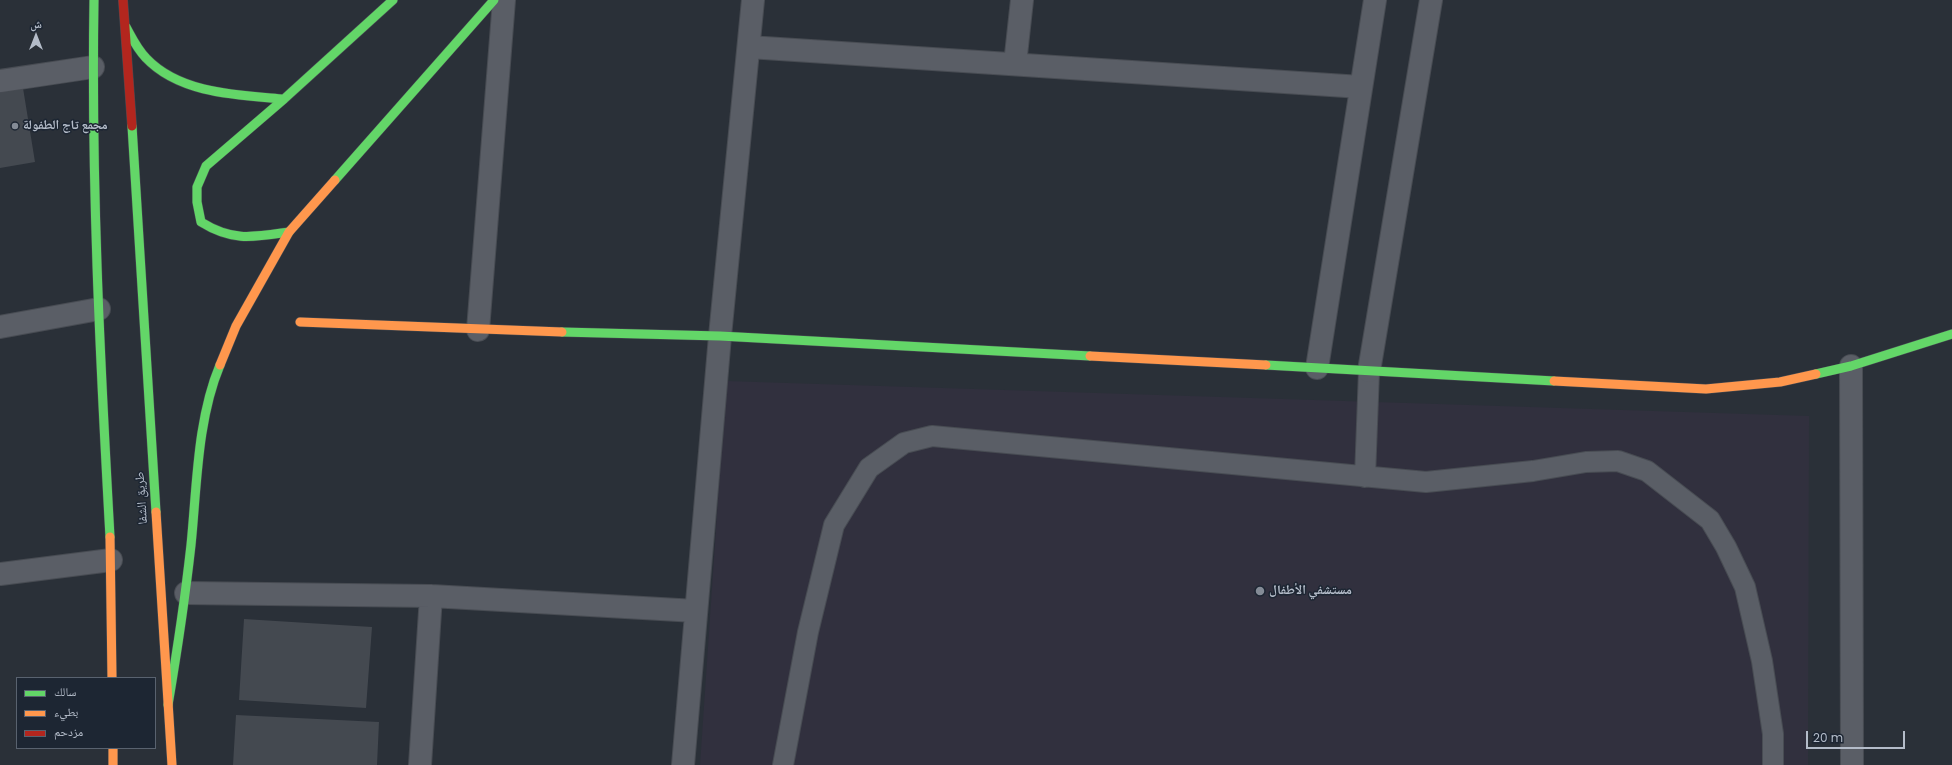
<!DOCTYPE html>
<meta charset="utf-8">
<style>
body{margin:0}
#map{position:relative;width:1952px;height:765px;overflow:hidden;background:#2a3038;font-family:Poppins,"Noto Naskh Arabic",sans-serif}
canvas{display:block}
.legend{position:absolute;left:16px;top:677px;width:140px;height:72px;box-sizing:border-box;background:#1d2633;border:1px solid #59626f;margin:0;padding:5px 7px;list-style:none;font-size:12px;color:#b4bcc9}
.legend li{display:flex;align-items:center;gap:8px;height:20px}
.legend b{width:20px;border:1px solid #59626f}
.north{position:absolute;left:16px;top:16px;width:40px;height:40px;-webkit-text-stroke:3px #1d2633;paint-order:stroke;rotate:0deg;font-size:11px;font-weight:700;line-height:16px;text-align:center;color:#b4bcc9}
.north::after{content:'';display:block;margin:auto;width:14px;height:18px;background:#b4bcc9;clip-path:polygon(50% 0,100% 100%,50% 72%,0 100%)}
.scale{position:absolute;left:1806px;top:731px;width:99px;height:18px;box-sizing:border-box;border:2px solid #b4bcc9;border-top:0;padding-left:5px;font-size:12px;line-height:14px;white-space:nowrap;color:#b4bcc9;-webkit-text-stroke:3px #1d2633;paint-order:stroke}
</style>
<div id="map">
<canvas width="1952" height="765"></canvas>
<ul class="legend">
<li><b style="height:5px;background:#63d668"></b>سالك</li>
<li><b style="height:5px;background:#ff974d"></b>بطيء</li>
<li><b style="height:5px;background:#b3261e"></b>مزدحم</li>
</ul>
<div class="north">ش</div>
<div class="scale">20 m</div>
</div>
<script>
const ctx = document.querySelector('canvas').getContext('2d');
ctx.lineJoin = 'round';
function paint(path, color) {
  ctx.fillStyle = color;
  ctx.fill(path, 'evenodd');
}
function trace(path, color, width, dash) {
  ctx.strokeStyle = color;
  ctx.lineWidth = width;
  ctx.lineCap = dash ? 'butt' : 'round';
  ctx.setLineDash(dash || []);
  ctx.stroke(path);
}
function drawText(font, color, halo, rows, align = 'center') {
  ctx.font = font + ' Poppins,"Noto Naskh Arabic",sans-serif';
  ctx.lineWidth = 3;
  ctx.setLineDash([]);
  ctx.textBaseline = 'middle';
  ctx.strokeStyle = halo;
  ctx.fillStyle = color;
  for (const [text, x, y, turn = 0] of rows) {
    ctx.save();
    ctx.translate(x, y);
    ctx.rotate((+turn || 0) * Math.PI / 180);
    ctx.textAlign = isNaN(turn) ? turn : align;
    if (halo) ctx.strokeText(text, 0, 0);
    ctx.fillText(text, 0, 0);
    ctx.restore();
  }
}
const medical = new Path2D(`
 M726,381l1083,35 -1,349h-1108z`);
const building = new Path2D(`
 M23,88l12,74 -35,6v-77z
 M244,619l128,8 -6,81 -127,-8z
 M236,715l143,7 -2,43h-144z`);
const lane = new Path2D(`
 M1365,477l4,-106
 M783,765l25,-133 26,-107 35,-57 35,-25 28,-7 494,46 107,-11 53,-9 32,-1 29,10 63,49 16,27 19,40 17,74 11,73v31`);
const street = new Path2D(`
 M749,47l612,40
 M1015,64l7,-64
 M0,81l93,-14
 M0,327l99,-18
 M478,330l26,-330
 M1851,366l1,399
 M1317,368l58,-368
 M1369,371l62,-371
 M0,574l111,-14
 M186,593l245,3 265,15
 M420,765l11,-169
 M683,765l37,-429 33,-336`);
const fast = new Path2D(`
 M94,0c-3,179 6,358 16,537
 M126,27c6,11 11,22 20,31 34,36 92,37 138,41
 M132,126l24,386
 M335,180l159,-180
 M289,232c-35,5 -56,10 -88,-10l-4,-20v-15l9,-21 78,-67 109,-99
 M562,332l158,4 370,20
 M1266,365l288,16
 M1816,374l35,-8 101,-32
 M168,705c9,-53 17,-106 23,-160 6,-59 6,-125 29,-180`);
const slow = new Path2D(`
 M300,322l262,10
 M1090,356l176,9
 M220,365l16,-39 53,-94 46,-52
 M1554,381l152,8 74,-7 36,-8
 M156,512l16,253
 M110,537l2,141
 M113,748v17`);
const jam = new Path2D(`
 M123,0l9,126`);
const markers = [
 [15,126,4,"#848b96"],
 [1260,591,5,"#848b96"]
];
const poiNames = [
 ["مجمع تاج الطفولة",23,126],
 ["مستشفي الأطفال",1269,591]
];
const streetNames = [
 ["طريق الشفا",142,498,-94]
];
paint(medical, '#31303e');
paint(building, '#444950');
trace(lane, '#484c53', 22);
trace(street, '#484c53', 24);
trace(fast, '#484c53', 10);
trace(slow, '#484c53', 10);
trace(jam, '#484c53', 10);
trace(lane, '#5a5e66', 20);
trace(street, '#5a5e66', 22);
trace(fast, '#63d668', 9);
trace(slow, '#ff974d', 9);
trace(jam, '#b3261e', 9);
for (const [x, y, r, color] of markers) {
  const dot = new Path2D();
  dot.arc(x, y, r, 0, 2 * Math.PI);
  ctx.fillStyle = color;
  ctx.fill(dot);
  trace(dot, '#1d2633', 1.5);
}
drawText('bold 13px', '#b4bcc9', '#1d2633', poiNames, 'left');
drawText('13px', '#b4bcc9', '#1d2633', streetNames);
</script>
